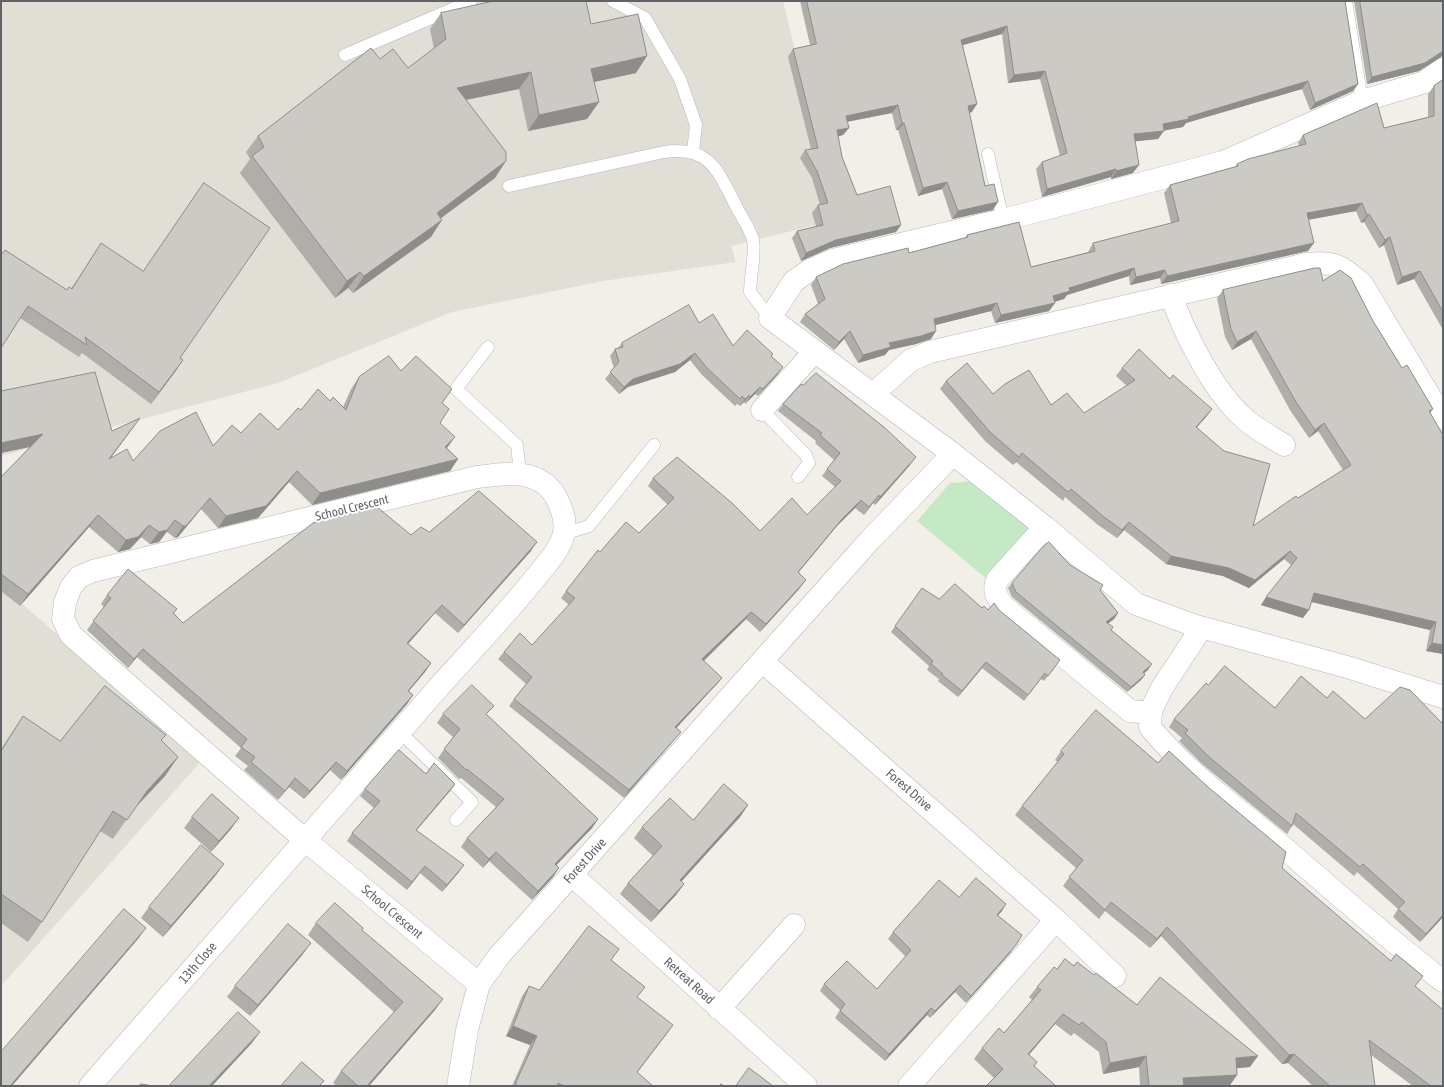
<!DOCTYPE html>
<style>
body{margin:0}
#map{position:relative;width:1444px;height:1087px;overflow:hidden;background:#f1efe8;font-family:"Asap Condensed",sans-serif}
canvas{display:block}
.frame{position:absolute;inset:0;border:2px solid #5f6368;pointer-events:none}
</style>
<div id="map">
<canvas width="1444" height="1087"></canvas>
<div class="frame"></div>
</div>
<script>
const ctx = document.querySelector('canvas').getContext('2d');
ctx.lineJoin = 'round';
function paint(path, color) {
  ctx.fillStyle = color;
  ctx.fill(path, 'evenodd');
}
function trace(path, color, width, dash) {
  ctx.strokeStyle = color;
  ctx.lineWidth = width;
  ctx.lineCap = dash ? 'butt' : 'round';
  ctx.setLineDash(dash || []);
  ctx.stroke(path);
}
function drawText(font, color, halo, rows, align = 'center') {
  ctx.font = font + ' "Asap Condensed",sans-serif';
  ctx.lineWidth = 4;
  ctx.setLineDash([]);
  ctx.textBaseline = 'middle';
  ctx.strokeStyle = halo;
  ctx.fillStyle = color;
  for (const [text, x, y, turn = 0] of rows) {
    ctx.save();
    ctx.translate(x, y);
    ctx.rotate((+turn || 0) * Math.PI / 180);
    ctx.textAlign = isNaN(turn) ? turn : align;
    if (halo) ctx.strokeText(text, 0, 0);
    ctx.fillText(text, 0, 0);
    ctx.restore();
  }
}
const education = new Path2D(`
 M1,1h782l53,219 -105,26 5,16 -133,19 -151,31 -174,71 -277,73z
 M1,586l202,173 -202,227z`);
const green = new Path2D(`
 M973,481l58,47 -44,51 -70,-58 33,-38z`);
const lane = new Path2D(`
 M613,1l32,17 35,61 16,46 -3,27
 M1346,1l16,100
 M345,55l126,-54
 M988,154l15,66
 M509,186l155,-34c45,-6 53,17 71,52 5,11 15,24 18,36 3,9 -3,40 -3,52l20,26
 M488,347l-32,42 61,56 3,29
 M762,410l44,45 3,8 -11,14
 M564,534l25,-8 65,-81
 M400,732l72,70 -16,18`);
const street = new Path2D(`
 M1443,69l-18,13 -63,19 -139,61 -220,58 -170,40 -23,10 -16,11 -24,37 183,136 92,73 91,77 57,21 154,42 96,30
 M1171,295c13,38 43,98 75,125 12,10 25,17 38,25
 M873,394l38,-34 19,-8 377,-88c28,-3 35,2 55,20l81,134
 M762,410l52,-58
 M1045,527l-48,53c-4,11 -1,16 6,26l127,105 21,2
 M1198,633l-36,55 -11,22 -1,17c36,45 82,77 126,114 55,47 109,96 167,140
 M762,661l294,259 59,56
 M572,875l234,211
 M719,1009l75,-84
 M90,1086c116,-133 232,-266 348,-398 31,-35 64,-69 94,-106 10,-13 30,-33 32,-50 2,-13 -2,-22 -7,-33 -16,-31 -50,-26 -80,-22l-384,94 -14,6 -8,10 -6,15 -2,17 8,16 234,205 174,144
 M458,1086l9,-56 12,-46 20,-28 371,-416 83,-86
 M909,1086l147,-166`);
const wall = new Path2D(`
 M800,1h545l13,83 -5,7 -43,19 -8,-21 -116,34 -3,4 -19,3 -6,9 -23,2 -2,32 -22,6v-2l-69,20 -6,-28 6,-7 18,-6 -20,-77 -32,4 -6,-49 -39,11 9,67 -3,1 16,73 8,24 -41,9 -10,-30 -24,7 -20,-66h-2l-4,-17 -45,9 2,6 -6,7 -5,1 4,21 15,38 44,30 -5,7 -66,16 -29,13 -9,-23 5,-7 19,-5 -4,-13 6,-8h2l-8,-27 -12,-20 5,-8 6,-1 -23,-92 5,-8 17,-4z
 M1354,1h89v53l-2,3 -22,14 -52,13z
 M441,13l150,11 45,49 -42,9 5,20 -12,17 -59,12 -9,-42 -53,11 29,78 -54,40 -10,19 -78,56 -5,-5 -13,10 -95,-125 10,-14 -4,-7 12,-16 122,-77 28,9 26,-19 -4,-20z
 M1443,80v250l-29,-51 -17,6 -13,-40 -5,3 -15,-26 -3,1 -5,-12 -48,9v31l-147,33 -1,-6 -30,7 -1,-9 -62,19 -3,4 -10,3 1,1 -6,8 -54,12 -4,-12 -56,14 -4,14 -15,5 -27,6 -4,5 -27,8 -14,-24 -10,11 -34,-28 5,-8 13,-10 -7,-19 5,-8 93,-24 56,-15 2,-3 64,32 57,-15 5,-9 78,-20 -7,-30 6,-8 65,-18 2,-3 62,-18 -1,-3 5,-8 81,-7 44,-11v-23l6,-8z
 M101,243l79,115 -5,14 -24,32 -69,-51 -3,4 -59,-39 -19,-63 66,35 4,-1z
 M1323,281l50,40 29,47 31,41 -3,5 13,21v219l-17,-3 4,-21 -119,-28 -8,16 -42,-13 30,-40 -7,-6 -35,29 -26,-12 -57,-12 -42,-34 -7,8 -19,-13 -33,-28 -2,4 -47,-39 -3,3 -28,-24 -45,-52 6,-8 47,13 58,11 33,8 43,-27 -11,-10 6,-8 48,11 42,30 -6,8 -9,10 56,99 90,-56 -25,-39 -9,7 -19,-28 -39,-71 -19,11 -7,-13 -8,-39 6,-8z
 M699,323l34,23 38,10 7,18 -20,22 -3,-2 -10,10 -1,-2 -4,4 -3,-2 -2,2 -33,-31 -12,-15 -15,12 -47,15 -9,7 -14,-15 9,-11 -4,-12 5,-7 3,-1 4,-5z
 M401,371l41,33 -2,19 7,25 11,11 -8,12 -138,34 -23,-23 -31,36 -40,10 -17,-19 -23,28 -3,1 -8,-6 -8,10 -9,2 -9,-7 -11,12 -12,3 -29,-25 -69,79 -19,-15v-114l30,-31 -30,7v-62l111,40 20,-2 -22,30 23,2 80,-15 28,-13 37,-3 23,-20 29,-9 13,6 8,-18 8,-12z
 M783,404l127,61 -35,40 -2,-2 -9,12 -9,-7 -18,18 -39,47 2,15 -40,44 -14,-13 -42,42 18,17 -6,7 -40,43 5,4 -6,7 -51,59 -115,-92 5,-7 12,-15 -28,-25 6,-7 28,-7 37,-40 -8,-7 5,-7 34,-39 39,-19 29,-28 -20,-19 5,-8 107,53 47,-16 28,-28 -13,-11 12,-16 -19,-17 1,-2 -38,-30z
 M429,532l102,19 -73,82 -23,-20 -27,31 23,19 -6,9 -16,19 4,4 -6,9 -66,76 -11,-10 -26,29 -15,-12 -11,13 -34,-30 4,-4 -13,-10 6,-8 -104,-91 -9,11 -41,-38 17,-23 -3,-3 6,-9 70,14 -3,4 9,10 228,-88z
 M1070,565l30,25 18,23 -4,6 -6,5 3,6 37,40 -4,3 1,2 -4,5 -14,12 -115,-95 -4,-9 4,-5z
 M922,588l17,11 43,9 6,2h11l57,56 -12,15 -3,-2 -17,22 -42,-33 -24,29 -20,-16 1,-2 -12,-9 2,-4 -38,-34z
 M1208,685l67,23 52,-10 38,21h73l5,5v193l-23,25 -27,-25 5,-8 -41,-37 -3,4 -61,-52 -1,2 -5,8 -85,-70 -23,-23 3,-3 -13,-11 5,-8z
 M443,714l44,1 111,104 -6,9 -36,37 -3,12 -21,23 -43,-39 -6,7 -22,-21 6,-9 29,-31 -35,-29 -2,1 -21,-21 15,-21 -16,-14z
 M23,716l37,25h101l17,16 -13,19 -32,34 -20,29 -13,-8 -58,91 -14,20 -27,-19v-174z
 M1061,751l221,117 133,119 28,99h-30l-42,-31 4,31h-62l-25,-23 -6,1 -121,-128 -11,12 -45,-37 -6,8 -36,-33 13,-18 -61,-53 7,-9 36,-44 -3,-2z
 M426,774l29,10 -5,7 -34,40 43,41 -17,20 -22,-19 -13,17 -60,-49 5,-8 22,-25 -14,-12 5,-7z
 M748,805l-8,12 -59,64 3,3 -8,11 -25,27 -31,-28 8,-11 25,-27 -19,-18 8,-11 51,-7z
 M192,817l39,12 -20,23 -27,-24z
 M216,875l-53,62 -22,-19 8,-11z
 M959,897l43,14 -4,4 13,37 -45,51 -11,-11 -25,26 -3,-3 -42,46 -50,-43 5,-8 -20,-19 4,-7 53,5 29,-32 -18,-18 5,-7z
 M316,923l46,7 73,80 -66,76h-32l-4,-3 8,-12 53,-59 -86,-77z
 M303,954l-53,62 -23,-19 8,-11z
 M611,960l26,38 36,27 -36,47 16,14h-141l18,-41 -24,-9 16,-40 7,-10 10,4z
 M1074,966l20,9 43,30 113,62 -13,1v7l-7,10 -11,1h-79l-1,-19 -36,7 -4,-22 -25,-19 -3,3 -16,-12 -26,31 8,7 -3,4 -40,12 -20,-19 8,-11 22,-15 28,-33 -3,-3 8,-10 20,-18z`);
const shadedWall = new Path2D(`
 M1007,26l-5,8 -46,13 5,-7z
 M1443,51v3l-2,3 -22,14 -52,13 5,-7z
 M647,56l-11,17 -56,12 11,-16z
 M1045,71l-5,8 -32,4 6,-8z
 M531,72l-12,17 -74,15 12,-16z
 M1308,81l-6,8 -116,34 -3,4 -26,5 6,-8z
 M1358,84l-5,7 -43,19 5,-7z
 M599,102l-12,17 -59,12 11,-16z
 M977,104l-5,8 -10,2 6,-8z
 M898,105l-6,8 -52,10 6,-7z
 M902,123h2l-6,7h-2z
 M849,128l-6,7 -11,3 5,-8z
 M1164,131l-6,8 -29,3 5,-8z
 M506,161l-11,17 -70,52 12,-17z
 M1139,165l-6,8 -22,6 5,-8z
 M1116,169l-5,8 -69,20 5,-8z
 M947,182l-5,7 -24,7 5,-8z
 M998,202l-5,8 -41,9 6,-8z
 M1362,203l-6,8 -55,10 6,-8z
 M1369,214l-5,8 -3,1 6,-8z
 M442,220l-11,17 -78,56 11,-17z
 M901,225l-5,7 -66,16 -29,13 5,-8 30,-13z
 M1390,237l-6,8 -5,3 6,-8z
 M1314,243l-6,8 -147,33 6,-8z
 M1134,268l-5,8 -62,19 -3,4 -17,5 6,-8 16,-8z
 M1165,270l-5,8 -30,7 6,-8z
 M1420,271l-6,8 -17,6 5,-8z
 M360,272l-12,16 -13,10 12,-17z
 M997,303l-6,8 -63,16 6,-8z
 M1055,303l-6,8 -54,12 6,-8z
 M850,331l-6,8 -10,11 5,-8z
 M936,331l-5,8 -15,5 -27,6 -4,5 -27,8 5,-8 26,-12z
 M1256,331l-5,8 -19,11 5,-8z
 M695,353l-5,7 -15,12 -47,15 -9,7 5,-7 9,-8z
 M183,360l-8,12 -24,32 8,-12z
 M783,367l-5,7 -20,22 5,-7z
 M760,387l-5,7 -10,10 5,-7z
 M749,395l-5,7 -4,4 5,-7z
 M1212,409l-6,8 -16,18 6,-8z
 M140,418l-8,11 -31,42 8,-12z
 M1324,423l-6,8 -9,7 6,-8z
 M43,434l-8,12 -34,7v-10z
 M455,437l-8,11 -2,-1z
 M1022,453l-6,9 -3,3z
 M916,457l-6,8 -35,40 5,-8z
 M458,459l-8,12 -138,34 8,-12z
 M297,471l-8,11 -31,36 -40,10 8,-12z
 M879,495l-15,20 5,-8z
 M210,498l-9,11 -23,28 -3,1 8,-12z
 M861,500l-6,8 -18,18 -45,54 6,-8 44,-53z
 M98,515l-9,12 -69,79 8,-12z
 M175,520l-16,22 -9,2 9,-12z
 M1129,522l-5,8 -7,8 5,-8z
 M149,525l-8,12 -11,12 -12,3 8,-12z
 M537,542l-6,9 -73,82 6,-8z
 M1290,551l-6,8 -35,29 -26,-12 -57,-12 5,-8 58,12z
 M806,580l-6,8 -40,44 6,-8z
 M1314,593l122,29 -6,8 -122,-29z
 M1266,597l43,13 -6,8 -42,-13z
 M442,605l-7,8 -34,39 6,-9z
 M751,612l-5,7 -49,48 5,-8z
 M1118,613l-4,6 -12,9 4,-6z
 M1432,643l11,2v9l-17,-3z
 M143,649l-6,8 -9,11 6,-9z
 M986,662l-4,6 -24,29 4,-6z
 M431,663l-6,9 -23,27 6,-8z
 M1152,664l-4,6 -9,7 4,-5z
 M1145,675l-4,5 -14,12 4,-5z
 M722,678l-6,7 -46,50 5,-8z
 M413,695l-6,9 -66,76 6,-9z
 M681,732l-6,7 -51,59 5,-8z
 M178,757l-13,19 -32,34 14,-19z
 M336,762l-6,8 -26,29 6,-8z
 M295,778l-6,9 -11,13 7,-9z
 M455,784l-5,7 -40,47 6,-8z
 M748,805l-8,12 -68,75 8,-12z
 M239,818l-8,11 -20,23 8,-11z
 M598,819l-6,9 -43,45 6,-9z
 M496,852l-7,9 -6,7 6,-9z
 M224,864l-8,11 -53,62 8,-11z
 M464,865l-5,7 -17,20 5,-7z
 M425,866l-5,7 -13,17 5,-8z
 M559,868l-6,9 -21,23 6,-9z
 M684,884l-8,11 -25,27 8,-11z
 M1006,904l-4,7 -10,11 5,-7z
 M1443,915v2l-23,25 6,-8z
 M1167,927l-6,9 -11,12 7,-9z
 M146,928l-8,11 -126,147h-2z
 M311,943l-8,11 -53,62 8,-11z
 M1016,945l-5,7 -45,51 5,-7z
 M960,985l-5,7 -25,26 5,-7z
 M443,999l-8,11 -66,76h-2z
 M931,1008l-4,7 -42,46 4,-7z
 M1063,1014l-8,10 -35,41 8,-11z
 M673,1025l-7,10 -36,47 7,-10z
 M513,1026l24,10 -7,9 -24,-9z
 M260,1032l-8,11 -40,43h-3z
 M1294,1054l-6,9 -6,1 7,-9z
 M1146,1056l-7,11 -36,7 7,-11z
 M1258,1056l-8,11 -21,2 7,-11z
 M1237,1075l-7,10 -11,1h-41l5,-8z`);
const building = new Path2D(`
 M494,1h92l5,23 47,-10 9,42 -56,13 8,33 -60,13 -8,-43 -74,16 49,64v9l-69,52 5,7 -78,56 -4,-4 -13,9 -95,-125 12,-9 -6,-11 113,-88 9,11 13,-10 15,19 38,-29 -5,-26z
 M807,1h538l13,83 -43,19 -7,-22 -120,36 1,2 -26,5 1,7 -30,3 5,31 -23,6v-2l-69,20 -5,-27 25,-9 -22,-82 -31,4 -7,-49 -46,14 16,64 -9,2 17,80 9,-2 4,18 -40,9 -11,-29 -24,6 -19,-65h-2l-4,-18 -52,11 3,12 -12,2 5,27 15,38 33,-9 11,39 -65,15 -30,13 -9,-22 26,-6 -5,-20 10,-2 -11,-32 -12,-21 13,-2 -25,-99 23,-5z
 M1360,1h83v50l-18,12 -53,14z
 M1443,80v232l-23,-41 -18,6 -12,-40 -5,3 -16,-26 -2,1 -5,-12 -55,10 7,30 -147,33 -2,-6 -29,7 -2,-9 -65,20 1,3 -17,5 2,7 -54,12 -4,-12 -63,16 2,12 -15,5 -32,7 2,4 -28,8 -13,-24 -11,11 -34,-28 20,-15 -9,-22 27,-13 65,-16 1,5 59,-16 -1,-2 52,-13 12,45 64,-16 -2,-8 86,-22 -9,-36 68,-19 -1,-2 11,-5 58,-15 -3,-9 74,-32 7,25 50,-12v-30z
 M204,183l66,45 -90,130 3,2 -24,32 -74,-55 2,8 -59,-39 -27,42v-93l4,-5 62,40 2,-3 3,2 29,-46 42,28z
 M1315,268h5l3,13 17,-11 11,8 22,43 29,47 5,-3 26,44 -4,2 14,24v210l-11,-2 4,-21 -122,-29 -5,17 -43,-13 31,-39 -7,-7 -35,29 -26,-12 -58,-12 -42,-34 -7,8 -18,-13 -33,-28 -3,3 -46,-39 -3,4 -28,-24 -45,-52 21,-18 26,31 12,-10 24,-14 22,35 16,-12 17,20 51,-33 -13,-12 17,-19 31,30 3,-4 39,34 -16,18 28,24 46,13 -17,62 43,-30 2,2 53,-33 -27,-42 -9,7 -19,-28 -40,-71 -19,11 -6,-13 -8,-39z
 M689,305l10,18 14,-9 20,32 14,-16 26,24 -2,2 12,11 -20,22 -3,-2 -10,10 -1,-2 -4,4 -3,-3 -2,3 -33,-31 -12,-15 -15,11 -47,15 -9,8 -14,-15 9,-10 -4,-13 8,-2 -1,-4z
 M389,356l12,15 15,-15 36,33 -10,14 7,6 -9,14 15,14 -10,10 13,12 -138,34 -23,-22 -31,35 -40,10 -16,-18 -24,28h-3l-8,-6 -8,10 -8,2 -10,-7 -11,12 -12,3 -28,-25 -70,79 -27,-20v-97l42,-43 -42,9v-52l94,-19 17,59 28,-13 -31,41 18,-10 6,12 27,-30 36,-19 17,34 19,-21 9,8 19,-20 18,17 20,-22 3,2 17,-21 12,12 3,-4 13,13 13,-33z
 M816,373l69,55 31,29 -36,40 -1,-2 -10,12 -8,-7 -19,19 -44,53 8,8 -40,44 -15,-12 -49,47 20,19 -47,49 6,5 -52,58 -115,-91 18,-22 -28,-25 16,-19 12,12 43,-47 -9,-7 32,-41 2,2 26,-30 13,11 35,-35 -21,-20 24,-21 55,46 28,28 32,-33 15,17 34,-34 -14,-12 13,-16 -20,-18 2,-2 -39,-29 18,-20 2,1z
 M479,491l58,51 -73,83 -22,-20 -35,38 24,20 -23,28 5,4 -66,76 -11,-9 -26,29 -15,-13 -10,13 -34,-29 4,-5 -14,-10 6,-8 -104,-90 -9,10 -41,-38 18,-23 -4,-3 21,-26 49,40 -4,4 10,10 130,-100 64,-16 34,28 10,-8 8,5z
 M1049,542l21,23 33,20 -3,5 18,23 -12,9 7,5 -2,3 41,34 -9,8 2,3 -14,12 -115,-95 -4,-9 28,-33z
 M955,584l27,24 2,-2 4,4 6,-7 5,7 61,50 -12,16 -3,-3 -17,22 -42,-33 -24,29 -20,-16 1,-1 -12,-10 2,-3 -38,-35 27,-38 17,11z
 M1225,666l50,42 26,-32 26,22 6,-7 32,28 35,-32 10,3 28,29 5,5v191l-17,19 -28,-25 7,-7 -42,-38 -3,3 -64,-54 -4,13 -84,-70 -23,-23 3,-3 -14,-11 32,-36 2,2z
 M472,685l22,21 -8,8 112,105 -43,45 4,4 -21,23 -42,-39 -7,7 -22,-21 37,-39 -37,-30 -1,1 -22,-21 16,-20 -17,-15z
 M105,686l61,49 -5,5 17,17 -31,34 -20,29 -14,-9 -71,111 -41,-28v-143l22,-35 37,25z
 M1096,710l62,53 11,-12 39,36 78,65 -4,16 109,93 5,-7 27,22 -8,10 28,24v76h-12l-62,-46 6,46h-45l-36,-32 -5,1 -122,-128 -10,12 -46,-37 -6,8 -36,-33 14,-17 -61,-54 42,-52 -3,-3z
 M399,750l27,24 8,-11 21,21 -39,46 48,35 -17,20 -22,-19 -13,16 -60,-49 28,-32 -15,-12z
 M724,784l24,21 -68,75 4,4 -25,27 -31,-28 34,-37 -20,-19 28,-29 23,22z
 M212,794l27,24 -20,23 -27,-24z
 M201,845l23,19 -53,62 -22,-19z
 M976,878l30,26 -9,11 25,20 -6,10 -45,51 -11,-11 -25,26 -4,-3 -42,46 -49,-43 5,-7 -21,-20 23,-23 30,28 34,-39 -18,-18 46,-52 20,17z
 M335,903l28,25 -1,2 81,69 -76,87h-9l-17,-15 62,-69 -87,-79z
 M124,909l22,19 -136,158h-9v-34z
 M288,924l23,19 -53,62 -23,-19z
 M589,926l30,23 -8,11 34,27 -8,10 36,28 -36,47 16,14h-89l-6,-3v3h-42v-4l21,-46 -24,-10 16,-40 10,4z
 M1065,959l9,7 3,-4 17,13 2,-2 41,32 23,-28 98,79 -22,2 1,17 -54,3 1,8h-35l-3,-30 -36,7 -4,-21 -24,-20 -3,3 -16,-11 -35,40 9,8 -3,4 22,20h-70l17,-17 -21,-21 17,-20 5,5 37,-43 -4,-3 17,-20 3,2z
 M238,1012l22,20 -51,54h-40z
 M302,1062l22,19 -5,5h-38z
 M749,1068l24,18h-37z
 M141,1084l12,2h-14z
 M721,1084l3,2h-4z`);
const streetNames = [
 ["School Crescent",352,508,-14],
 ["Forest Drive",909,790,41],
 ["Forest Drive",585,861,-48],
 ["School Crescent",392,912,40],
 ["13th Close",198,963,-49],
 ["Retreat Road",689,981,42]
];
paint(education, '#e1ded6');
paint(green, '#c5e8c5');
trace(lane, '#b5b8bc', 13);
trace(street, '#b5b8bc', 23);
trace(lane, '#fff', 12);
trace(street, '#fff', 22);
paint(wall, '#afaea9');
paint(shadedWall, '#8f8d8a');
paint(building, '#cccac5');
trace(building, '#8f8d8a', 1);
drawText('13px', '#5f6368', '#fff', streetNames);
</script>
